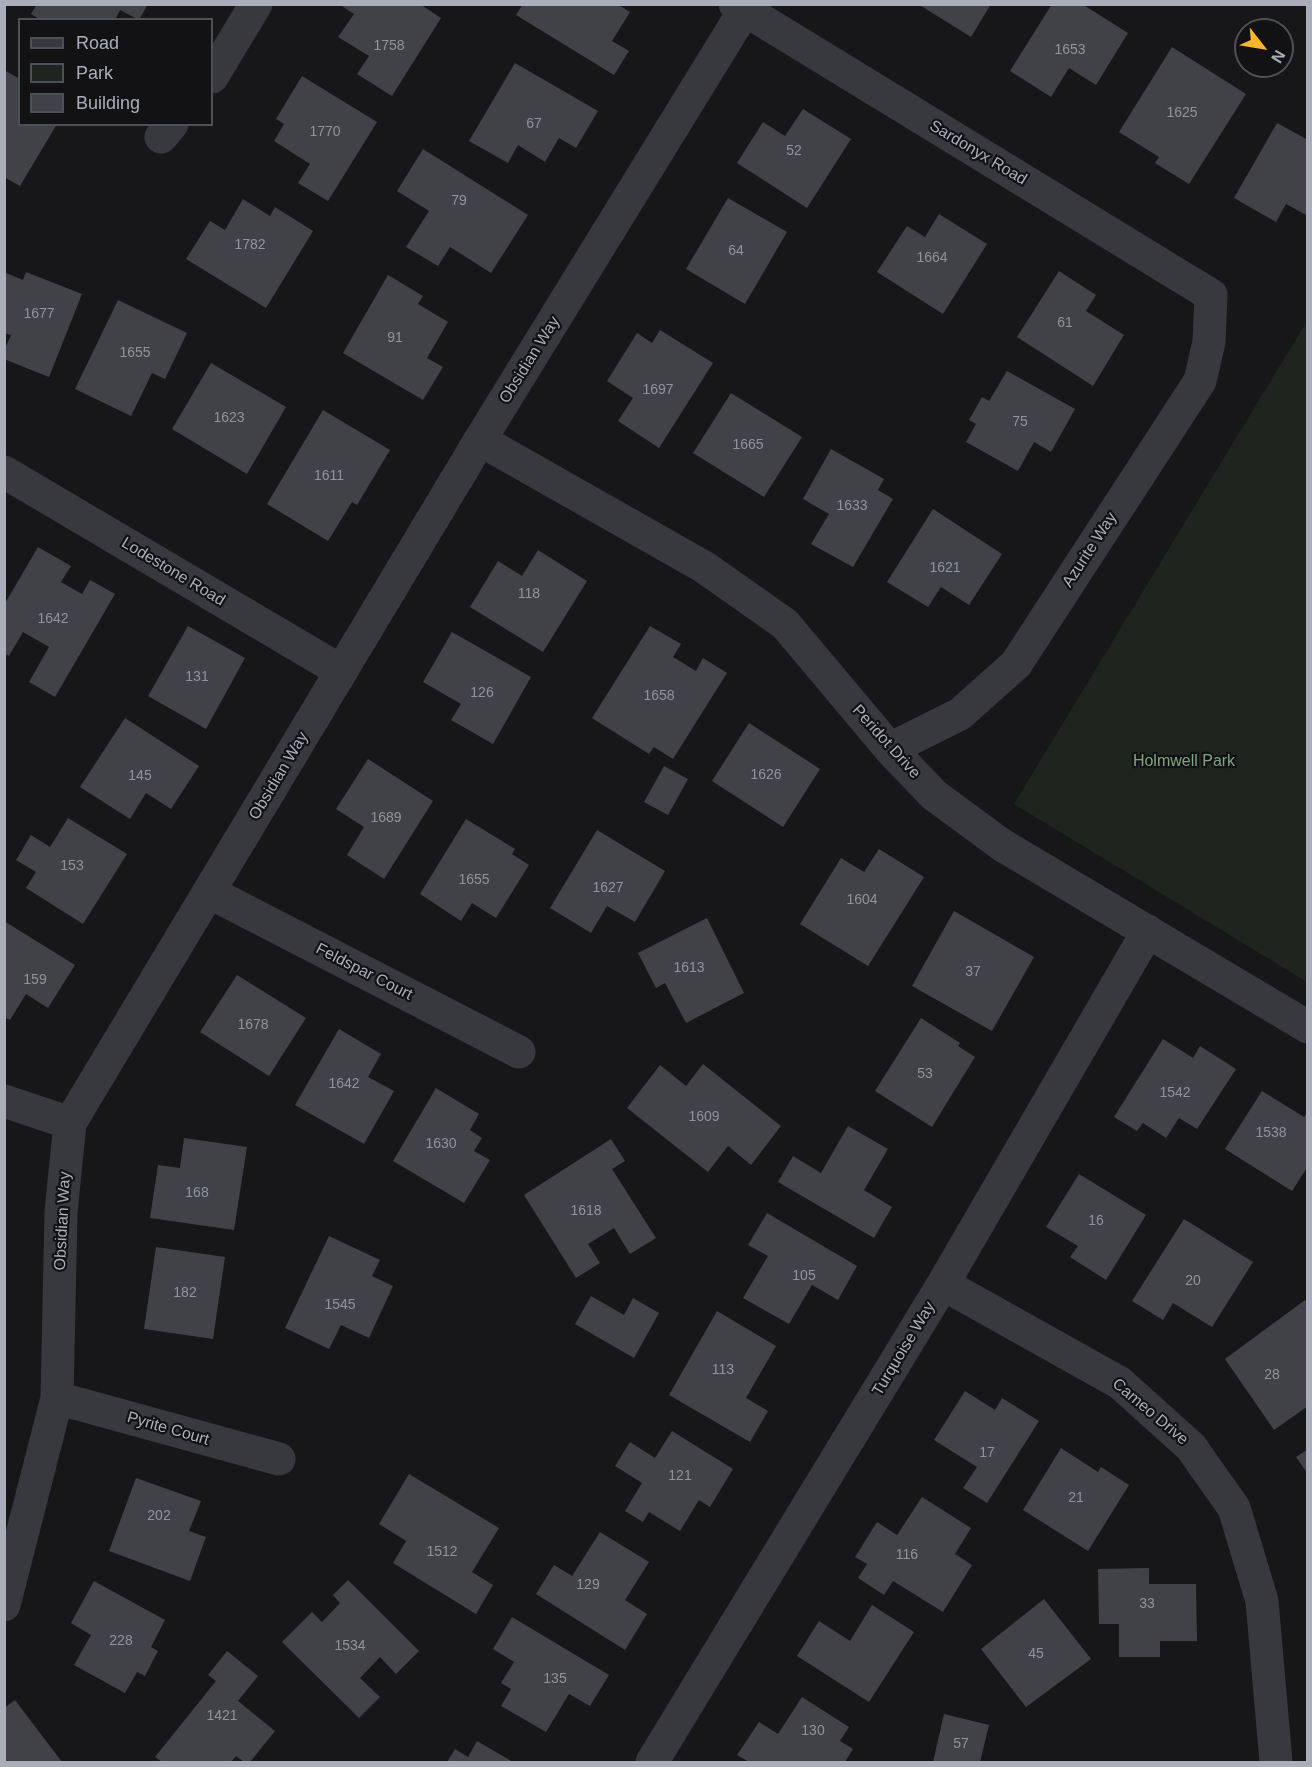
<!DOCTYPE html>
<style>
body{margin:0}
#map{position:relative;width:1312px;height:1767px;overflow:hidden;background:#17171a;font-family:Helvetica,sans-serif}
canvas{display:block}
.frame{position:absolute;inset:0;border:6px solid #a9aeba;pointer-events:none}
.legend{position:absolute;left:18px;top:18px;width:195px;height:108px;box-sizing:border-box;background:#121215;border:2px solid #4e5057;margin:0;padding:8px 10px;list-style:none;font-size:18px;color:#a9aeba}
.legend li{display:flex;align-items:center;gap:12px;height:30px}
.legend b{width:30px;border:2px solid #4e5057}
.north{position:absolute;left:1234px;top:18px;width:60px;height:60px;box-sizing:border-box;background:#121215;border:2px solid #4e5057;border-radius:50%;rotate:121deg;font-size:16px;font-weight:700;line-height:24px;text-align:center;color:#a9aeba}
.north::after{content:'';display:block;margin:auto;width:21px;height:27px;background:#fdb52b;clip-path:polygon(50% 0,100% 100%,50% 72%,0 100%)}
</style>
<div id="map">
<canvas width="1312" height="1767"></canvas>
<div class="frame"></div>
<ul class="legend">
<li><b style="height:8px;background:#38393f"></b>Road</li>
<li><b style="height:16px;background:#1d251e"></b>Park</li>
<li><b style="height:16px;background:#414247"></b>Building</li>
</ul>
<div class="north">N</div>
</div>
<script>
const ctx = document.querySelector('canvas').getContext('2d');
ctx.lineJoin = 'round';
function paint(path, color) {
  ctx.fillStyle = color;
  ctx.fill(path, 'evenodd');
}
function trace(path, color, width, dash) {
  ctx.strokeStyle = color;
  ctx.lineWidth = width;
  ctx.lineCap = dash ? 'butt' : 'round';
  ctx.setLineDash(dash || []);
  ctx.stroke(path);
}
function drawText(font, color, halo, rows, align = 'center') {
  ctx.font = font + ' Helvetica,sans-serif';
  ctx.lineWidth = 4.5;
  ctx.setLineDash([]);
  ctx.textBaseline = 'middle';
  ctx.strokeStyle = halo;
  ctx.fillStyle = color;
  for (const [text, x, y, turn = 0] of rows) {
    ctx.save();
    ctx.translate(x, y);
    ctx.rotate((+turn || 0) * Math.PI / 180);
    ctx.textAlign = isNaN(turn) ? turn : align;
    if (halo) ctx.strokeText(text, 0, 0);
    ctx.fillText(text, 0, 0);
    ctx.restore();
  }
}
const green = new Path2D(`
 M1307,321v661l-293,-178z`);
const building = new Path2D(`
 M37,4h111l-9,16 -19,-10 -5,10h-74l-10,-6z
 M339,4h81l21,14 -49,78 -35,-22 12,-18 -31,-19 16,-23z
 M523,4h94l13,8 -18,29 17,10 -15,24 -98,-60z
 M918,4h73l-20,33z
 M1052,4h30l46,29 -32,52 -27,-17 -18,29 -41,-26z
 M1172,47l74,47 -57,90 -34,-21 4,-6 -40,-25z
 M515,63l83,48 -22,37 -17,-10 -14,24 -27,-17 -10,18 -39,-22z
 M4,70l16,9v45h37l-37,62 -16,-9z
 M302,76l75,46 -49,79 -30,-18 12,-19 -36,-23 10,-17 -8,-5z
 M803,109l48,30 -44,69 -70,-45 26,-41 22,14z
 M1277,123l31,17v76l-22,-12 -10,18 -42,-24z
 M423,149l105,66 -37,58 -41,-26 -12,19 -32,-19 23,-36 -32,-20z
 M728,198l59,34 -42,72 -59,-35z
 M243,199l27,17 5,-9 38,24 -47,77 -80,-49 24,-38 15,9z
 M939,214l48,30 -44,70 -66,-42 30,-46 18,11z
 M1059,271l37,24 -10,16 38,24 -31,51 -76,-49z
 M26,272l56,22 -33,83 -45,-18v-8l7,-16 -7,-2v-57l2,-3 17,7z
 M388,275l35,21 -5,8 30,18 -21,36 16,9 -20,33 -80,-47z
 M118,300l69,33 -22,46 -13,-6 -21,43 -56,-27z
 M660,330l53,33 -54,85 -41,-27 15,-23 -26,-17 30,-48 15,10z
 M211,363l75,44 -39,67 -75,-45z
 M1007,371l68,38 -24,43 -17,-10 -16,29 -52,-29 10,-18 -7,-4 13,-23 7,4z
 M731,393l71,44 -38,60 -71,-44z
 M323,410l67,40 -33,55 -5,-3 -24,39 -61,-37z
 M831,449l53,30 -6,11 15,9 -40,68 -42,-23 18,-30 -26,-15z
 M933,509l69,45 -33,51 -28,-18 -13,20 -41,-25z
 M38,547l33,19 -10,16 21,12 8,-14 25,14 -60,103 -26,-15 20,-35 -26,-15 -14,24 -5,-3v-48z
 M538,550l49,31 -44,71 -73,-45 28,-46 24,15z
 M188,626l57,32 -39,71 -58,-33z
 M650,626l31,18 -8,13 23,14 7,-13 24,15 -54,86 -19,-12 -5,7 -57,-36z
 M452,632l79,45 -38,67 -42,-24 10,-16 -38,-22z
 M125,718l74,48 -28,43 -25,-16 -16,26 -50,-32z
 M749,723l71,46 -37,58 -71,-46z
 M368,759l65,42 -49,78 -37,-24 17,-28 -28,-18z
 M664,766l24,13 -20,36 -24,-13z
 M68,818l59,36 -44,70 -57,-36 10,-16 -20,-12 15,-25 19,12z
 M466,819l49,30 -3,5 17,11 -33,53 -24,-15 -11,18 -41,-27z
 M597,830l68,41 -30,51 -28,-16 -16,27 -41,-25z
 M879,849l45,28 -56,89 -68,-42 41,-66 23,14z
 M954,911l80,46 -42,74 -80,-45z
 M707,918l37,75 -58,30 -21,-40 -9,5 -18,-35z
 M4,921l71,44 -27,43 -22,-14 -16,26 -6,-3z
 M237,975l69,43 -37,58 -69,-44z
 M921,1018l39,25 -2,3 17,11 -43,70 -57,-36z
 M339,1029l42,25 -13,23 26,14 -30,53 -69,-39z
 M1163,1039l30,19 7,-12 36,23 -39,60 -18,-11 -13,20 -23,-15 -6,8 -23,-14z
 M703,1064l78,62 -30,39 -23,-19 -20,26 -81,-64 33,-43 26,21z
 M436,1088l43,26 -9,16 12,8 -8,13 16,9 -26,43 -71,-42z
 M1262,1091l42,26 4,-5v54l-16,25 -67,-42z
 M848,1126l40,23 -24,41 28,17 -18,31 -96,-56 15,-26 28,17z
 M184,1138l63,9 -13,83 -84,-12 8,-53 22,3z
 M611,1139l14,22 -13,8 44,69 -26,16 -16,-26 -26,16 12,19 -24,15 -52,-83z
 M1079,1174l67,41 -40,65 -36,-23 8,-11 -32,-19z
 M767,1213l90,53 -19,34 -26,-15 -23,39 -46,-26 25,-42 -20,-11z
 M1184,1219l69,43 -41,65 -39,-24 -10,17 -31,-19z
 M329,1236l51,24 -8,16 21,10 -24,52 -28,-13 -12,24 -44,-21z
 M156,1247l69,10 -12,82 -69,-10z
 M591,1296l33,19 9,-17 26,15 -25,45 -59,-34z
 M1305,1300l3,3v103l-34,24 -49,-71z
 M717,1311l59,35 -30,52 22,13 -18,31 -81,-47z
 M965,1391l30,19 7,-12 37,23 -52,82 -24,-15 14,-21 -43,-27z
 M672,1431l61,38 -23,38 -11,-7 -19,31 -31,-19 -6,10 -18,-11 17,-28 -27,-17 15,-24 25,16z
 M1061,1448l37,24 3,-5 28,18 -41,66 -65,-41z
 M1308,1449v25l-12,-17z
 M409,1474l90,54 -27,44 21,13 -17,29 -83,-51 13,-22 -27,-17z
 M136,1478l65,23 -12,30 17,6 -16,44 -81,-30z
 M922,1497l49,31 -16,26 17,11 -29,47 -50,-31 -9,14 -26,-17 9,-14 -12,-7 22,-35 20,13z
 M600,1532l49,30 -24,38 22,14 -22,36 -89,-56 18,-29 18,11z
 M1149,1568v16h47l1,57h-37v16h-41v-33h-20l-1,-55z
 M348,1580l71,71 -23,23 -16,-17 -20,21 20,19 -21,21 -77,-76 30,-30 10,10 18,-19 -7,-8z
 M94,1581l71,39 -14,27 7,4 -13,25 -8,-4 -12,21 -51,-28 17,-30 -20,-12z
 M1044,1599l47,60 -65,48 -45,-58z
 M872,1605l42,27 -45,70 -72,-46 22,-35 31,20z
 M512,1617l97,58 -19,31 -21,-12 -23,38 -45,-26 10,-17 -10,-6 13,-21 -21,-13z
 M227,1651l31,25 -20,25 37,30 -25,31h-6l-8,-6 -5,6h-69l-7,-5 61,-76 -8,-6z
 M802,1697l47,30 -9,14 13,8 -8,13h-96l-12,-7 22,-33 19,12z
 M15,1700l47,62h-58v-54z
 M944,1714l45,11 -9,37h-47z
 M477,1741l36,21h-66l8,-13 13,8z`);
const minor = new Path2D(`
 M735,4l476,291 -2,47 -9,39 -184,283 -56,50 -70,35
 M212,77l44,-73
 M161,137l11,-13
 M480,440l224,127 81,57 105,125 44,46 68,50 306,182
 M4,472l337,199
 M209,892l310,160
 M4,1101l66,22
 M943,1284l177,99 71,64 43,61 28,93 14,161
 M57,1398l222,61
 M4,1605l53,-207 4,-186 9,-89 410,-683 264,-429
 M652,1762l291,-478 205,-353`);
const numberNames = [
 ["1758",389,46],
 ["1653",1070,50],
 ["1625",1182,113],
 ["67",534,124],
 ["1770",325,132],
 ["52",794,151],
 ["79",459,201],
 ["1782",250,245],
 ["64",736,251],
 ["1664",932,258],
 ["1677",39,314],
 ["61",1065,323],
 ["91",395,338],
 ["1655",135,353],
 ["1697",658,390],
 ["1623",229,418],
 ["75",1020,422],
 ["1665",748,445],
 ["1611",329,476],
 ["1633",852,506],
 ["1621",945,568],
 ["118",529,594],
 ["1642",53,619],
 ["131",197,677],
 ["126",482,693],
 ["1658",659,696],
 ["1626",766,775],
 ["145",140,776],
 ["1689",386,818],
 ["153",72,866],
 ["1655",474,880],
 ["1627",608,888],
 ["1604",862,900],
 ["1613",689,968],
 ["37",973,972],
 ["159",35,980],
 ["1678",253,1025],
 ["53",925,1074],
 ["1642",344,1084],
 ["1542",1175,1093],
 ["1609",704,1117],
 ["1538",1271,1133],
 ["1630",441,1144],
 ["168",197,1193],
 ["1618",586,1211],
 ["16",1096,1221],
 ["105",804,1276],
 ["20",1193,1281],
 ["182",185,1293],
 ["1545",340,1305],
 ["113",723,1370],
 ["28",1272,1375],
 ["17",987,1453],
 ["121",680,1476],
 ["21",1076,1498],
 ["202",159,1516],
 ["1512",442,1552],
 ["116",907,1555],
 ["129",588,1585],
 ["33",1147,1604],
 ["228",121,1641],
 ["1534",350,1646],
 ["45",1036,1654],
 ["135",555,1679],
 ["1421",222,1716],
 ["130",813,1731],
 ["57",961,1744]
];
const streetNames = [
 ["Sardonyx Road",978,153,31],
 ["Obsidian Way",530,360,-58],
 ["Azurite Way",1090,550,-57],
 ["Lodestone Road",173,572,31],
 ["Peridot Drive",886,742,48],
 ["Obsidian Way",279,776,-59],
 ["Feldspar Court",364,972,27],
 ["Obsidian Way",63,1221,-87],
 ["Turquoise Way",904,1349,-59],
 ["Cameo Drive",1150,1412,40],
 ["Pyrite Court",168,1429,16]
];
const parkNames = [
 ["Holmwell Park",1184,762]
];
paint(green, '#1d251e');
paint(building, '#414247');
trace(minor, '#38393f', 33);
drawText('14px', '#8f939d', null, numberNames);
drawText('16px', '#a9aeba', '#121215', streetNames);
drawText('16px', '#7fa681', '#121215', parkNames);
</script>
